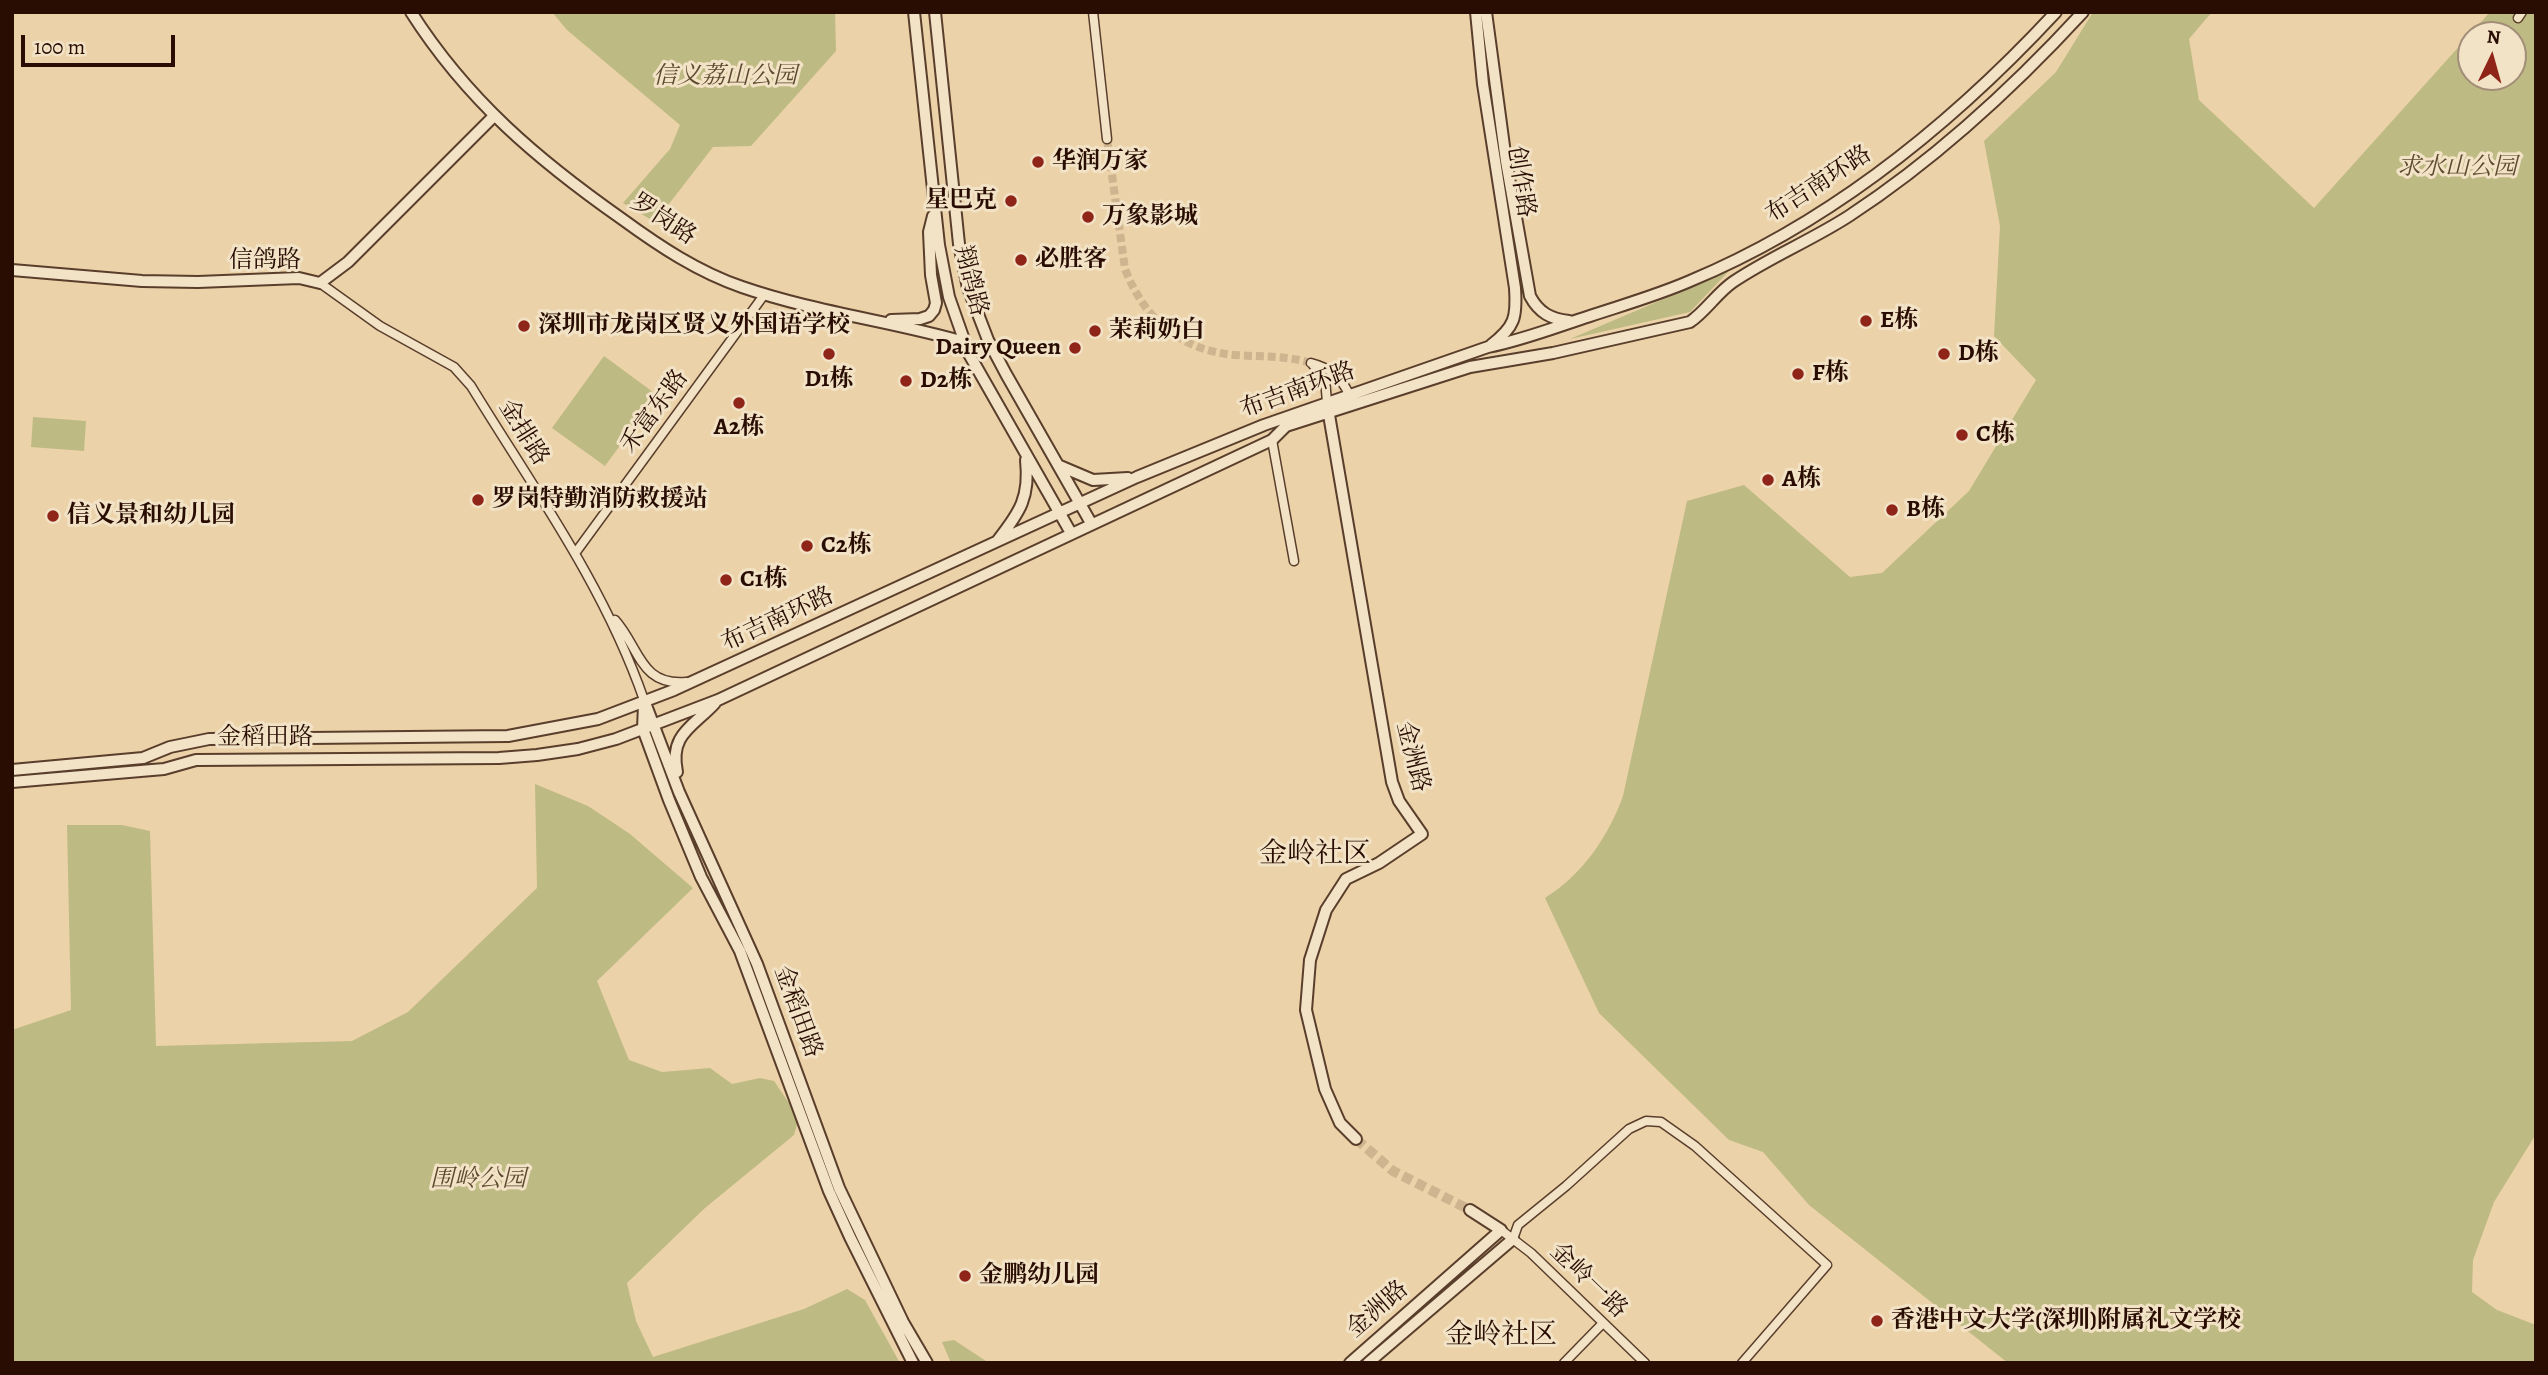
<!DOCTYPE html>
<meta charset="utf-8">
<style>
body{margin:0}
#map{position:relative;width:2548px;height:1375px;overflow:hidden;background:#ebd2a8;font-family:Alegreya,serif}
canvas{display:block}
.frame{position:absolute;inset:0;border:14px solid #290d02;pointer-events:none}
.north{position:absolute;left:2457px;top:21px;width:70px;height:70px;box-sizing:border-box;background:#f2e2c6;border:2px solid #a28d78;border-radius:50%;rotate:5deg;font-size:19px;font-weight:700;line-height:28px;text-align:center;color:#290d02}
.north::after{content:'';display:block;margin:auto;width:24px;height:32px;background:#8f2418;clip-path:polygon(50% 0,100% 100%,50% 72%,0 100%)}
.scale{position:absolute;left:21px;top:35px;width:154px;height:32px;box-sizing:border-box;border:4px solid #290d02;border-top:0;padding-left:9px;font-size:21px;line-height:24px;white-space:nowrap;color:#290d02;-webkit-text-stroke:5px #f2e2c6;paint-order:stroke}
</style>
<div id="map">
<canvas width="2548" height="1375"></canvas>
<div class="frame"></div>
<div class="north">N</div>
<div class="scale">100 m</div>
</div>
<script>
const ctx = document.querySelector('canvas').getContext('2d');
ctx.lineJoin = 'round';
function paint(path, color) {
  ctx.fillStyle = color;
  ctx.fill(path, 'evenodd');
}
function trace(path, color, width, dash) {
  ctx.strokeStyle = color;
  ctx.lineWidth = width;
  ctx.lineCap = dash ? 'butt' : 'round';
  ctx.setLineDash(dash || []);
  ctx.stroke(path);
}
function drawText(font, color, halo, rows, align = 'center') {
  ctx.font = font + ' Alegreya,"Noto Serif SC",serif';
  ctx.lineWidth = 6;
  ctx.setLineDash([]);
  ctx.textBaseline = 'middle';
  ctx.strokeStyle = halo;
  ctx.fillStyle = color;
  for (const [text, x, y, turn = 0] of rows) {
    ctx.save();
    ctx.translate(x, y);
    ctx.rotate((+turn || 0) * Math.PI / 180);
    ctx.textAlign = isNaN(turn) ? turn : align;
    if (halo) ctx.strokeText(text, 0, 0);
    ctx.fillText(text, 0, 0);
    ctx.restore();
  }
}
const green = new Path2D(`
 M552,12h283l1,39 -85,95 -38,1 -58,75 -32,-19 47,-54 10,-24 -113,-95z
 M2093,12h119l-23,27 10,61 115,108 176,-196h46v1122l-42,68 -21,58 -1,32 25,18 39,15v38h-528l-199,-158 -46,-53 -34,-12 -130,-127 -54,-115c38,-24 63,-61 78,-102l64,-295 57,-16 106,92 32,-4 87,-82 67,-111 -42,-44 6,-110 -16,-85 72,-69zM2471,35h42v42h-42z
 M1729,271l-39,41 -120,27z
 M604,356l53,39 -52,71 -53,-38z
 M33,417l53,4 -2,30 -53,-4z
 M535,784l53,22 42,28 63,54 -96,93 32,79 33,12 48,-4 22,16 28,-6 14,3 25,37 -5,17 -89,73 -78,75 9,38 17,36 151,-48 43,-20 18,11 35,63h-888v-333l59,-20 -4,-185h55l28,6 6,215 196,-5 56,-29 129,-124z
 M954,1340l35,23h1h-39l-9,-21z`);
const minorTunnel = new Path2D(`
 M1107,139l18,130c20,51 55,81 110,86 26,2 50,0 76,8`);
const tertiaryTunnel = new Path2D(`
 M1356,1139l37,32 77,39`);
const minor = new Path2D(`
 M1093,12l14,127
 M2518,18l4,-6
 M320,283l60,43 74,41 17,19c63,103 133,199 173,314
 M1311,363c19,5 29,13 38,31
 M1313,365l12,14 2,23
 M1272,440l22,121
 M576,552l188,-257
 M615,620c25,28 25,66 71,62
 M1501,1230l30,23 114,110
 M1513,1239l5,-14 48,-39 63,-57 17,-8 15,1 34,24 132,119 -85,98
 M1564,1363l39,-40`);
const tertiary = new Path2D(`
 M411,12c56,88 127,148 211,207 37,27 76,53 120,68 72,25 149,34 222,55
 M914,12l25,233 10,52 20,57 102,179
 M935,12l24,232 9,44 20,52 18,34 85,149
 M1476,12l7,72 32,204c2,29 0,39 -24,57
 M1486,12l20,149 24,135c9,17 21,23 39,25
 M12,270l130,11 56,1 101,-4 21,5 28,-21 145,-145
 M891,320l29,-1 9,-3 5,-6 2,-7 -5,-28 -2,-43 4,-16
 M1328,409l64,373 7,19 23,33 -43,29 -33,16 -20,31 -16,50 -4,50 19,79 15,34 16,16
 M1060,466l33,14 35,-2
 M998,540c22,-28 32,-43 28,-80
 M644,700l35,92 78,172 82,224 64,134 24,41
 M644,704l-1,25 26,71 32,77 39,74 89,240 21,46 63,126
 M12,770l131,-12 27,-11 39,-8 299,-3 90,-17 76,-29 463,-213 127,-52 224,-78c35,-7 68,-20 102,-31 33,-11 68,-21 100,-35 142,-59 262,-157 366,-269
 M677,772c-8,-38 16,-45 38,-69
 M12,782l152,-13 32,-9 303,-2 38,-3 41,-6 38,-10 102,-39 554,-260 14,-14 184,-59 83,-14 137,-31c16,-11 27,-29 43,-40 37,-25 79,-42 116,-66 87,-57 164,-128 234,-204
 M1350,1363l151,-133 -31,-20
 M1368,1363l145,-124`);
const markers = [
 [1038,162,7,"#8f2418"],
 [1011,201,7,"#8f2418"],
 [1088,217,7,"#8f2418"],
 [1021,260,7,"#8f2418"],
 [1866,321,7,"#8f2418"],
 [524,326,7,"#8f2418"],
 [1095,331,7,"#8f2418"],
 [1075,348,7,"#8f2418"],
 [829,354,7,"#8f2418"],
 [1944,354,7,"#8f2418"],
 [1798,374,7,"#8f2418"],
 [906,381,7,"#8f2418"],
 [739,403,7,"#8f2418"],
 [1962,435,7,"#8f2418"],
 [1768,480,7,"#8f2418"],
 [478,500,7,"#8f2418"],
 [1892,510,7,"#8f2418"],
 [53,516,7,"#8f2418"],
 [807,546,7,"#8f2418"],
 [726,580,7,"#8f2418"],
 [965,1276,7,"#8f2418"],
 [1877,1321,7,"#8f2418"]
];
const parkNames = [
 ["信义荔山公园",725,77],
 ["求水山公园",2457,168],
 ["围岭公园",478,1180]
];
const poiNames = [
 ["华润万家",1052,162],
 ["星巴克",997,201,"right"],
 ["万象影城",1102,217],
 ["必胜客",1035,260],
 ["E栋",1880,321],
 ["深圳市龙岗区贤义外国语学校",538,326],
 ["茉莉奶白",1109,331],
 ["Dairy Queen",1061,348,"right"],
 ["D栋",1958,354],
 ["F栋",1812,374],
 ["D1栋",829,380,"center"],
 ["D2栋",920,381],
 ["A2栋",739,428,"center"],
 ["C栋",1976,435],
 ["A栋",1782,480],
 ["罗岗特勤消防救援站",492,500],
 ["B栋",1906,510],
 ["信义景和幼儿园",67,516],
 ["C2栋",821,546],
 ["C1栋",740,580],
 ["金鹏幼儿园",979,1276],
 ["香港中文大学(深圳)附属礼文学校",1891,1321]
];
const streetNames = [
 ["创作路",1520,182,81],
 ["布吉南环路",1819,185,-33],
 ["罗岗路",663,220,33],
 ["信鸽路",265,261],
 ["翔鸽路",970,281,76],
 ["布吉南环路",1298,391,-20],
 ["禾富东路",655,412,-54],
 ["金排路",523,433,58],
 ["布吉南环路",778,620,-25],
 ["金稻田路",265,738],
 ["金洲路",1412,757,76],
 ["金稻田路",797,1012,70],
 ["金岭一路",1588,1281,44],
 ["金洲路",1378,1310,-41]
];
const quarterNames = [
 ["金岭社区",1315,855],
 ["金岭社区",1501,1336]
];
paint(green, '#beba83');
trace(minorTunnel, '#ceb48f', 8, [8, 4]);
trace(tertiaryTunnel, '#ceb48f', 10, [10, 5]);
trace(minor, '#5a3e2c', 11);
trace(tertiary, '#5a3e2c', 14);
trace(minor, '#f2e2c6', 8);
trace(tertiary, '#f2e2c6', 10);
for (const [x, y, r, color] of markers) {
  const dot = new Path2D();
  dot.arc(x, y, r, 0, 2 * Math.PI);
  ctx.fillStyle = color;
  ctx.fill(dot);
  trace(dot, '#f2e2c6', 2.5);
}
drawText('italic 24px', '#5d4a2f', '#f2e2c6', parkNames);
drawText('bold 24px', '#290d02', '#f2e2c6', poiNames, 'left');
drawText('24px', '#290d02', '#f2e2c6', streetNames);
drawText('28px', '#290d02', '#f2e2c6', quarterNames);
</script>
